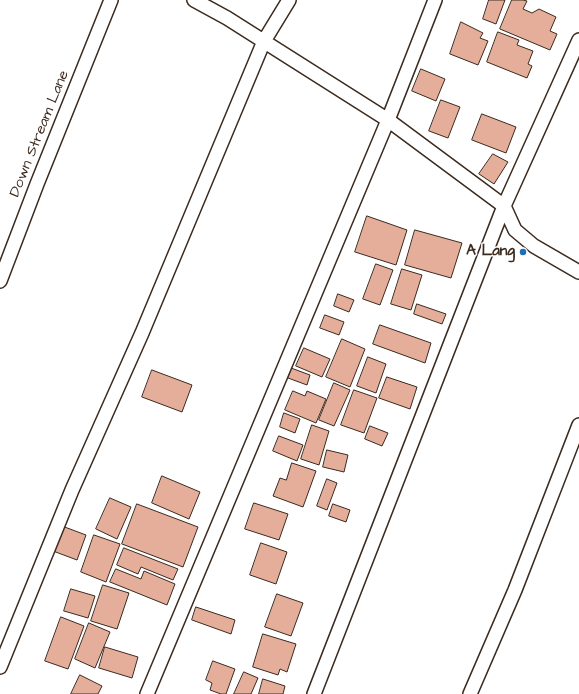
<!DOCTYPE html>
<style>
body{margin:0}
canvas{display:block;background:#fff}
</style>
<canvas width="579" height="694"></canvas>
<script>
const ctx = document.querySelector('canvas').getContext('2d');
ctx.lineJoin = 'round';
function paint(path, color) {
  ctx.fillStyle = color;
  ctx.fill(path, 'evenodd');
}
function trace(path, color, width, dash) {
  ctx.strokeStyle = color;
  ctx.lineWidth = width;
  ctx.lineCap = dash ? 'butt' : 'round';
  ctx.setLineDash(dash || []);
  ctx.stroke(path);
}
function drawText(font, color, halo, rows, align = 'center') {
  ctx.font = font + ' "Architects Daughter",sans-serif';
  ctx.lineWidth = 3;
  ctx.setLineDash([]);
  ctx.textBaseline = 'middle';
  ctx.strokeStyle = halo;
  ctx.fillStyle = color;
  for (const [text, x, y, turn = 0] of rows) {
    ctx.save();
    ctx.translate(x, y);
    ctx.rotate((+turn || 0) * Math.PI / 180);
    ctx.textAlign = isNaN(turn) ? turn : align;
    if (halo) ctx.strokeText(text, 0, 0);
    ctx.fillText(text, 0, 0);
    ctx.restore();
  }
}
const building = new Path2D(`
 M489,0h16l-9,24 -13,-5z
 M512,0h11l4,1 -4,8 9,4 7,-4 17,8 -6,14 7,3 -7,16 -50,-21z
 M461,22l22,11 -3,5 8,3 -10,24 -28,-11z
 M498,32l21,8 -2,5 16,6 -5,13 4,2 -5,12 -40,-16z
 M421,69l24,10 -9,22 -24,-10z
 M441,100l19,7 -12,31 -19,-7z
 M482,114l34,13 -10,26 -34,-13z
 M493,154l15,8 -14,22 -15,-10z
 M367,216l40,14 -11,35 -41,-13z
 M415,230l47,13 -11,35 -46,-13z
 M376,264l17,6 -13,35 -17,-6z
 M402,269l20,6 -11,35 -20,-6z
 M338,294l16,6 -5,12 -15,-6z
 M417,304l29,10 -4,10 -28,-10z
 M325,315l19,7 -5,13 -19,-7z
 M380,325l51,18 -6,20 -52,-19z
 M342,339l23,10 -15,38 -24,-10z
 M304,348l26,11 -8,18 -26,-11z
 M368,357l18,7 -10,29 -19,-7z
 M291,368l19,7 -3,10 -19,-7z
 M152,370l40,15 -10,27 -40,-15z
 M387,377l30,10 -7,22 -31,-11z
 M334,383l16,7 -16,36 -15,-6z
 M354,390l23,8 -13,35 -23,-8z
 M293,391l12,5 2,-5 19,8 -10,24 -31,-13z
 M284,413l16,6 -5,14 -15,-6z
 M312,425l17,6 -10,34 -18,-6z
 M370,426l18,7 -6,13 -17,-7z
 M279,436l24,9 -6,16 -24,-10z
 M327,450l21,5 -4,17 -21,-5z
 M292,463l24,8 -13,36 -30,-11 7,-18 6,2z
 M162,476l38,16 -11,27 -37,-16z
 M327,479l10,4 -10,27 -10,-4z
 M110,498l21,9 -14,32 -21,-10z
 M254,503l34,11 -9,26 -34,-11z
 M137,504l61,23 -15,40 -61,-23z
 M333,504l17,6 -4,12 -17,-6z
 M62,526l24,9 -9,25 -24,-9z
 M94,535l26,9 -14,38 -25,-10z
 M261,543l26,9 -11,32 -26,-9z
 M124,548l54,21 -5,11 -32,-13 -3,7 -21,-9z
 M116,569l25,10 3,-8 31,13 -8,21 -57,-23z
 M103,585l26,8 -12,36 -26,-8z
 M71,589l24,7 -7,22 -24,-7z
 M277,594l26,9 -12,33 -26,-9z
 M196,607l39,13 -4,14 -39,-14z
 M61,617l23,9 -16,43 -23,-8z
 M89,623l21,9 -15,36 -20,-9z
 M263,634l33,10 -9,28 -7,-3 -2,6 -25,-8z
 M105,647l33,10 -6,21 -33,-10z
 M213,661l22,8 -9,25h-5l-11,-4 2,-7 -6,-3z
 M244,672l14,6 -7,16h-17z
 M80,675l22,11 -4,8h-27z
 M263,679l22,7 -2,8h-24z`);
const minor = new Path2D(`
 M194,0l33,18 161,102 116,86 11,24 19,16 45,26
 M0,281l37,-97 74,-184
 M0,667l72,-177 70,-157 122,-292 25,-41
 M147,694l241,-574 47,-120
 M314,694l190,-488 75,-166
 M470,694l45,-104 64,-165`);
const markers = [
 [523,252,4,"#1f6fb2"]
];
const streetNames = [
 ["Down Stream Lane",40,134,-68]
];
const poiNames = [
 ["A Lang",515,252]
];
paint(building, '#e5ae9b');
trace(building, '#3b2a1e', 1);
trace(minor, '#3b2a1e', 16);
trace(minor, '#fff', 13);
for (const [x, y, r, color] of markers) {
  const dot = new Path2D();
  dot.arc(x, y, r, 0, 2 * Math.PI);
  ctx.fillStyle = color;
  ctx.fill(dot);
  trace(dot, '#fff', 1.5);
}
drawText('15px', '#3b2a1e', '#fff', streetNames);
drawText('bold 15px', '#3b2a1e', '#fff', poiNames, 'right');
</script>
